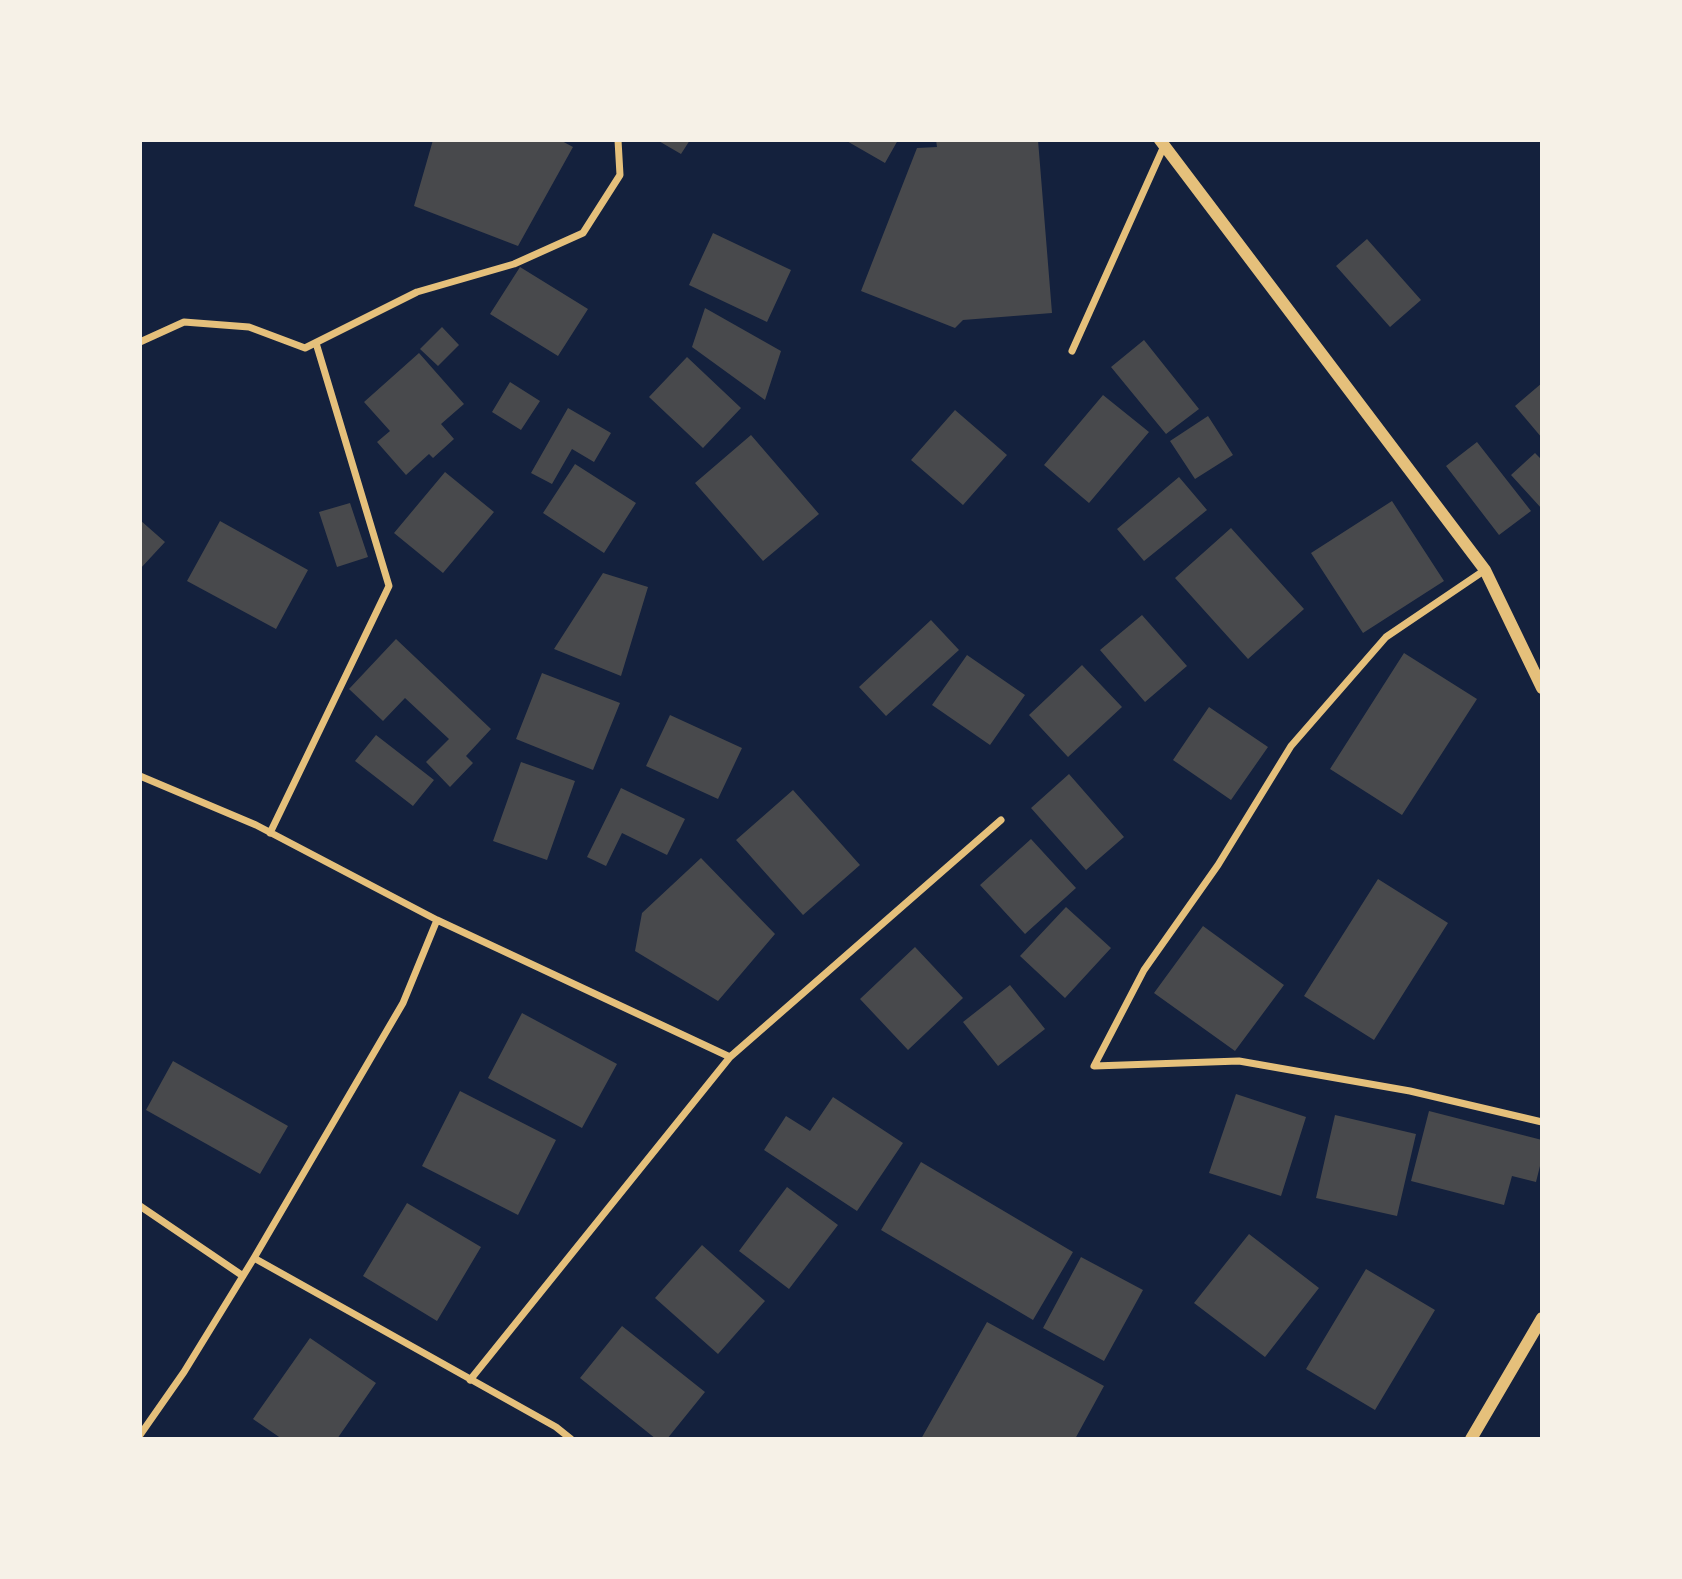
<!DOCTYPE html>
<style>
body{margin:0}
#map{position:relative;width:1682px;height:1579px;overflow:hidden;background:#14213d;font-family:Cabin,sans-serif}
canvas{display:block}
.frame{position:absolute;inset:0;border:142px solid #f6f1e7;pointer-events:none}
</style>
<div id="map">
<canvas width="1682" height="1579"></canvas>
<div class="frame"></div>
</div>
<script>
const ctx = document.querySelector('canvas').getContext('2d');
ctx.lineJoin = 'round';
function paint(path, color) {
  ctx.fillStyle = color;
  ctx.fill(path, 'evenodd');
}
function trace(path, color, width, dash) {
  ctx.strokeStyle = color;
  ctx.lineWidth = width;
  ctx.lineCap = dash ? 'butt' : 'round';
  ctx.setLineDash(dash || []);
  ctx.stroke(path);
}
const building = new Path2D(`
 M433,140h127l13,7 -55,99 -104,-40z
 M657,140h33l-9,14z
 M845,140h53l-13,23z
 M936,140h102l14,173 -89,7 -8,8 -94,-37 56,-143 20,-1z
 M713,233l78,37 -24,52 -78,-37z
 M1367,239l54,61 -31,27 -54,-61z
 M520,267l68,42 -30,47 -68,-42z
 M705,308l76,43 -16,49 -73,-53z
 M442,327l17,18 -21,21 -18,-17z
 M1144,340l55,69 -33,25 -55,-67z
 M419,353l45,51 -23,20 13,15 -21,19 -4,-4 -23,21 -29,-33 13,-11 -26,-29z
 M687,357l54,51 -38,40 -54,-51z
 M510,382l30,19 -19,29 -29,-18z
 M1542,383v55l-27,-32z
 M1103,395l46,37 -60,71 -45,-38z
 M568,408l43,25 -17,29 -22,-13 -20,35 -21,-11z
 M955,410l52,45 -44,50 -52,-45z
 M1208,416l25,39 -38,24 -25,-38z
 M751,435l68,79 -56,47 -68,-78z
 M1477,442l54,69 -32,24 -53,-69z
 M1535,453l7,7v49l-31,-34z
 M575,464l61,39 -32,50 -61,-40z
 M445,472l49,40 -51,61 -49,-40z
 M1179,477l28,33 -63,51 -27,-32z
 M1392,501l52,80 -81,52 -52,-80z
 M350,503l18,54 -31,10 -18,-55z
 M140,520l25,22 -25,27z
 M220,521l88,49 -32,59 -89,-48z
 M1231,528l73,81 -56,50 -73,-81z
 M603,573l45,14 -27,89 -67,-27z
 M1142,615l45,51 -42,36 -45,-52z
 M931,620l28,30 -73,66 -27,-29z
 M396,639l95,90 -25,27 7,7 -23,24 -24,-25 23,-23 -44,-41 -22,23 -34,-32z
 M1404,653l73,46 -75,116 -72,-46z
 M967,655l58,40 -35,50 -58,-40z
 M1082,665l40,42 -54,50 -39,-42z
 M542,673l78,30 -27,67 -77,-31z
 M1209,707l59,40 -37,53 -58,-40z
 M670,715l72,33 -24,51 -72,-33z
 M376,735l58,45 -21,26 -58,-45z
 M521,762l54,19 -28,79 -54,-19z
 M1069,774l55,63 -38,33 -55,-62z
 M621,788l64,31 -18,36 -45,-22 -16,33 -19,-9z
 M793,790l67,75 -57,50 -67,-75z
 M1031,839l45,49 -51,46 -45,-49z
 M701,858l74,76 -57,67 -83,-50 7,-38z
 M1378,879l70,44 -74,117 -70,-44z
 M1066,907l45,41 -46,50 -45,-42z
 M1203,926l81,59 -49,66 -81,-58z
 M915,947l48,51 -55,52 -48,-51z
 M1010,985l35,44 -47,37 -35,-44z
 M522,1013l95,51 -35,64 -94,-50z
 M173,1061l115,65 -28,48 -114,-64z
 M460,1091l96,49 -38,75 -96,-49z
 M1236,1094l70,23 -25,79 -72,-23z
 M833,1097l70,46 -46,68 -93,-61 22,-34 24,15z
 M1429,1111l113,29v18l-6,24 -24,-6 -8,29 -93,-24z
 M1335,1115l81,19 -19,82 -81,-18z
 M921,1162l152,90 -40,68 -152,-90z
 M787,1187l51,38 -49,64 -50,-38z
 M407,1203l74,44 -44,74 -74,-45z
 M1249,1234l70,54 -54,69 -71,-54z
 M702,1245l63,56 -47,53 -63,-56z
 M1081,1257l62,33 -39,71 -61,-33z
 M1366,1269l69,41 -60,100 -69,-41z
 M987,1322l117,64 -29,53h-154z
 M622,1326l83,66 -38,47h-11l-76,-61z
 M310,1338l66,45 -39,56h-55l-29,-20z`);
const minor = new Path2D(`
 M140,342l44,-20 65,5 56,21 112,-56 97,-28 69,-31 37,-58 -2,-35
 M1072,351l92,-205
 M1485,570l-99,67 -95,109 -73,119 -74,105 -50,96 145,-5 171,30 132,31
 M140,776l116,49 181,95 293,137
 M270,833l119,-247 -73,-243
 M140,1206l103,70
 M254,1258l302,169 15,12
 M470,1380l260,-323 271,-237
 M140,1435l44,-63 70,-114 149,-255 34,-83`);
const tertiary = new Path2D(`
 M1160,140l325,430 57,118
 M1471,1439l71,-121`);
paint(building, '#48494c');
trace(minor, '#e5c07b', 7);
trace(tertiary, '#e5c07b', 12);
</script>
